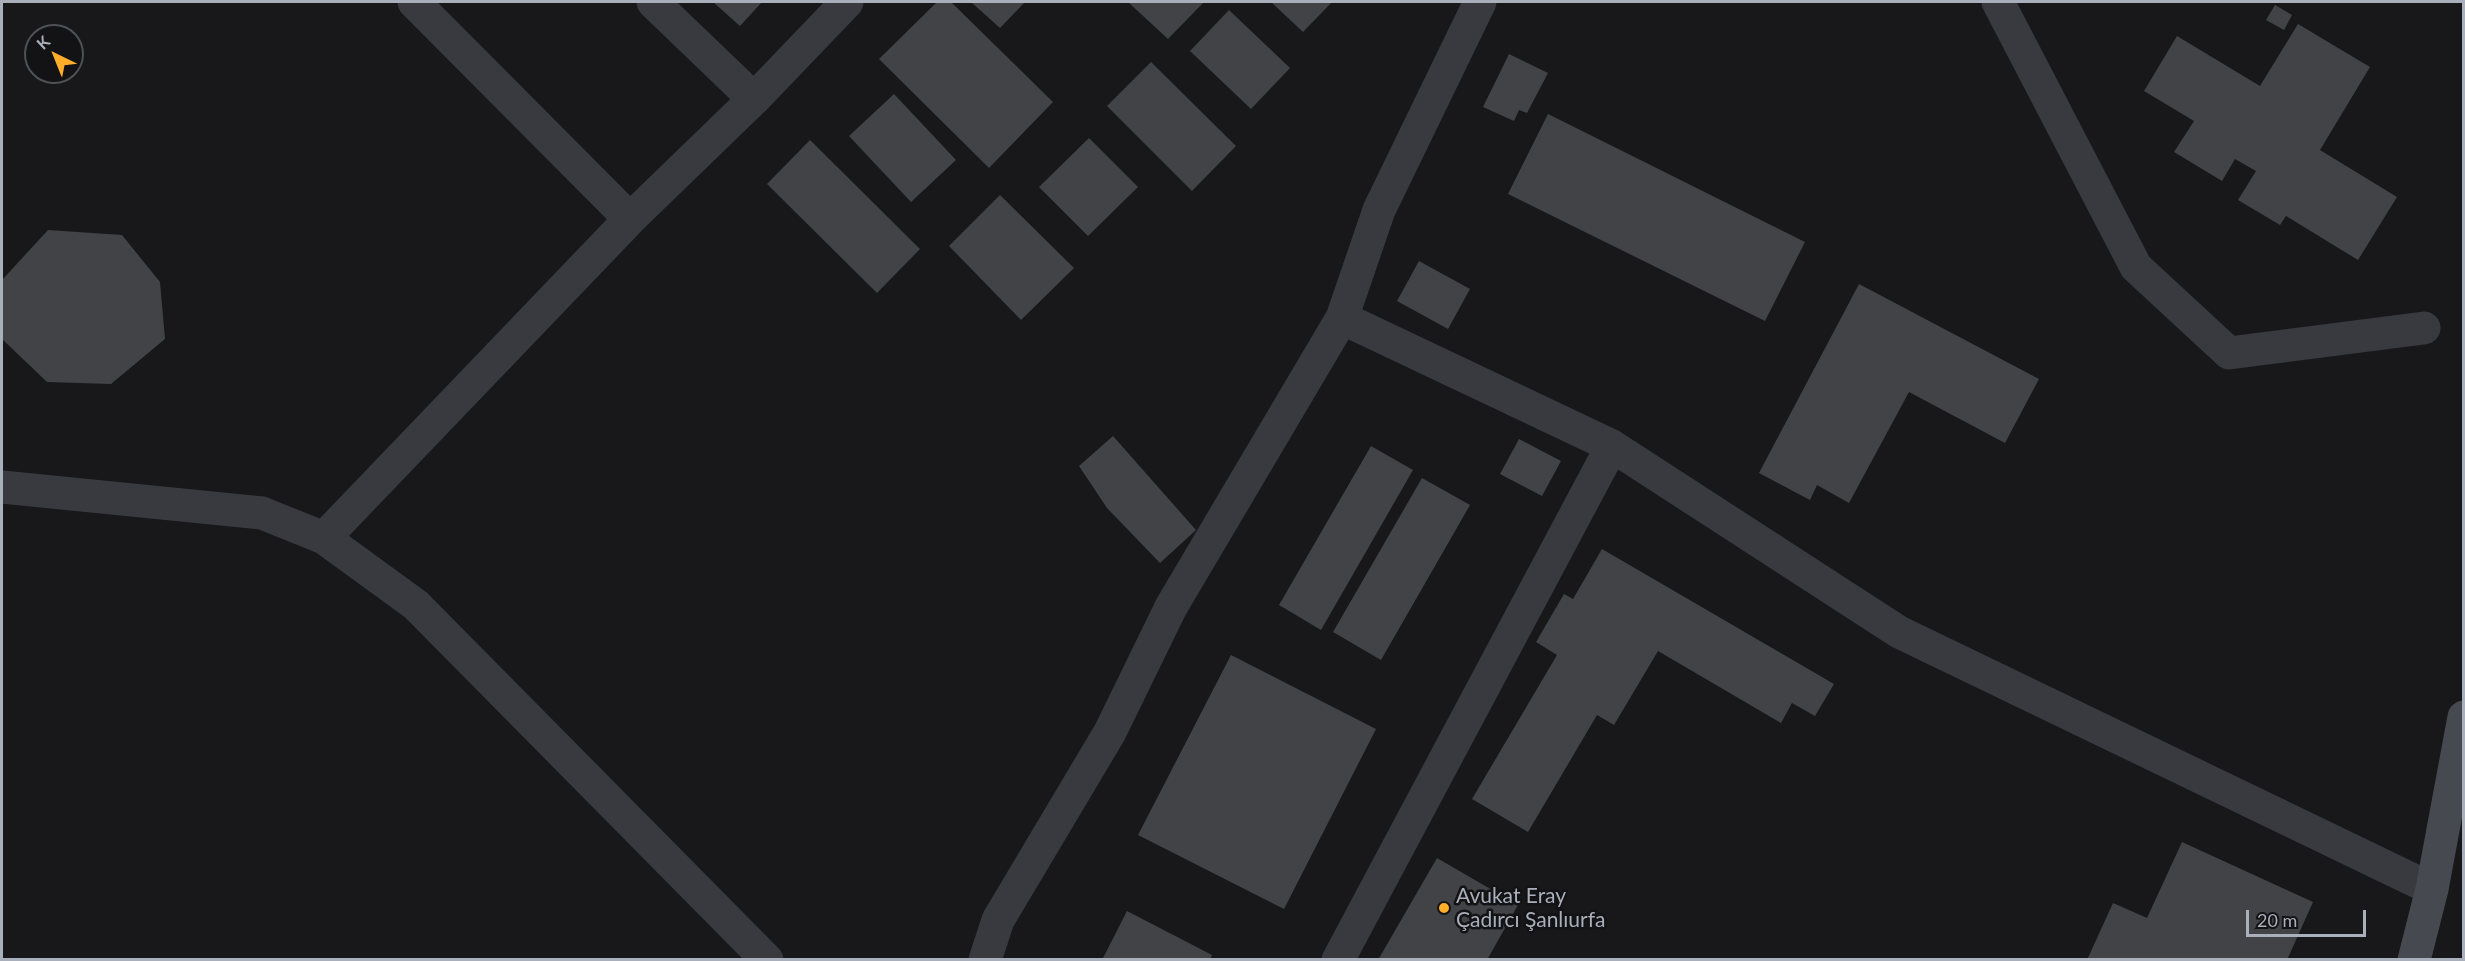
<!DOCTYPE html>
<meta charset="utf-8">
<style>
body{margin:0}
#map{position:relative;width:2465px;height:961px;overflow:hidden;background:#18181a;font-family:Lato,sans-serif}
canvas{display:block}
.frame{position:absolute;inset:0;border:3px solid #a9afbb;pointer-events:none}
.north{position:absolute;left:24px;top:24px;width:60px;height:60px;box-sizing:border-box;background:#131315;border:2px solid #4f5157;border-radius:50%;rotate:317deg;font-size:16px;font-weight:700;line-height:24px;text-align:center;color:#a9afbb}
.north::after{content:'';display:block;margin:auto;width:21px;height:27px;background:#ffad2b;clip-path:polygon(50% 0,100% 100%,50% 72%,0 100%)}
.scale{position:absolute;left:2246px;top:910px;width:120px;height:27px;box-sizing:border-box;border:3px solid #a9afbb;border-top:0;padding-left:8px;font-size:18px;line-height:21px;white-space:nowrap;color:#a9afbb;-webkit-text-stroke:4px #131315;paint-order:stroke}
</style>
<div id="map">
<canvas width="2465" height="961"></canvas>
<div class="frame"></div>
<div class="north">K</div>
<div class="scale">20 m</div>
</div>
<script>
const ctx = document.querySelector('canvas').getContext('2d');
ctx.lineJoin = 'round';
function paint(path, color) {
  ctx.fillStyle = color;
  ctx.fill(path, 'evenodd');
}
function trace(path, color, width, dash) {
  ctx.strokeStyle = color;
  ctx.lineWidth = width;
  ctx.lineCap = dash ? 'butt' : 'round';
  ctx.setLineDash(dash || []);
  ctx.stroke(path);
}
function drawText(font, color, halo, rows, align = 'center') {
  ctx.font = font + ' Lato,sans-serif';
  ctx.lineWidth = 5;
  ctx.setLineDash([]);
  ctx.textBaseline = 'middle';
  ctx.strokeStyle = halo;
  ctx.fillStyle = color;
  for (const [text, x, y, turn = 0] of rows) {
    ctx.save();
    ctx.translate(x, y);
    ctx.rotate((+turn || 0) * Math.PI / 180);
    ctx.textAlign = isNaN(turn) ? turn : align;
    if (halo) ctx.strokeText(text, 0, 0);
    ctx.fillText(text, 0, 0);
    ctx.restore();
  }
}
const building = new Path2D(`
 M713,2h49l-22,24z
 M937,2h14l102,100 -64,66 -110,-109z
 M971,2h54l-25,26z
 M1128,2h76l-36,37z
 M1271,2h61l-29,30z
 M2275,5l17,10 -8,15 -18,-10z
 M1229,10l61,58 -39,41 -61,-58z
 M2298,24l72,43 -50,83 77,47 -39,63 -72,-44 -6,9 -42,-25 18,-29 -21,-12 -13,22 -48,-29 20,-31 -50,-30 33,-55 83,50z
 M1509,54l39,19 -21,40 -8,-3 -5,11 -31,-14z
 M1151,62l85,84 -44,45 -85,-85z
 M894,94l62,66 -45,42 -62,-66z
 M1548,114l257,128 -40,79 -257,-127z
 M1089,138l49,49 -50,49 -49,-49z
 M810,140l110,109 -43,44 -110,-109z
 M1000,195l74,73 -53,52 -72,-74z
 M48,230l74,5 38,47 5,57 -54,45 -64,-2 -45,-43v-59z
 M1419,261l51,28 -22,40 -51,-28z
 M1859,284l180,95 -34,64 -96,-51 -60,111 -32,-18 -7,15 -51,-27z
 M1113,436l83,94 -36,33 -53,-55 -28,-42z
 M1519,439l42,22 -19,35 -42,-22z
 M1371,446l42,24 -92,160 -42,-25z
 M1422,478l48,27 -89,155 -48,-28z
 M1602,549l232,135 -19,32 -23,-13 -11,20 -123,-72 -44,74 -17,-10 -69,117 -56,-33 85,-144 -21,-13 28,-48 9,5z
 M1231,655l145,74 -92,180 -146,-74z
 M2182,842l131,60 -26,58h-200l26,-57 34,15z
 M1437,858l81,47 -31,55h-109z
 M1127,911l85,44 -2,5h-108z`);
const street = new Path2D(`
 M414,2l216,217
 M653,2l101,97
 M1998,2l138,265 93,86 195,-25
 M1342,318l270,128 287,186 533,257
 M2,487l260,26 62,25 92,67 351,355
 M324,538l306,-319 124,-120 93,-97
 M985,960l13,-40 112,-188 61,-125 171,-289 37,-108 101,-208
 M1338,960l274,-514`);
const secondary = new Path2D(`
 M2414,960l18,-71 32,-172`);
const markers = [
 [1444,908,6,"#ffad2b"]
];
const poiNames = [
 ["Avukat Eray",1456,896],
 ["Çadırcı Şanlıurfa",1456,920]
];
paint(building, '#424347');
trace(street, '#383a40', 33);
trace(secondary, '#464950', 33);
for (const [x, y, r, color] of markers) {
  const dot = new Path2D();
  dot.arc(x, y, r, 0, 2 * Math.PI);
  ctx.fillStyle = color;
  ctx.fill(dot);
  trace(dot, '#131315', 2);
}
drawText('21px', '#a9afbb', '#131315', poiNames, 'left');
</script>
